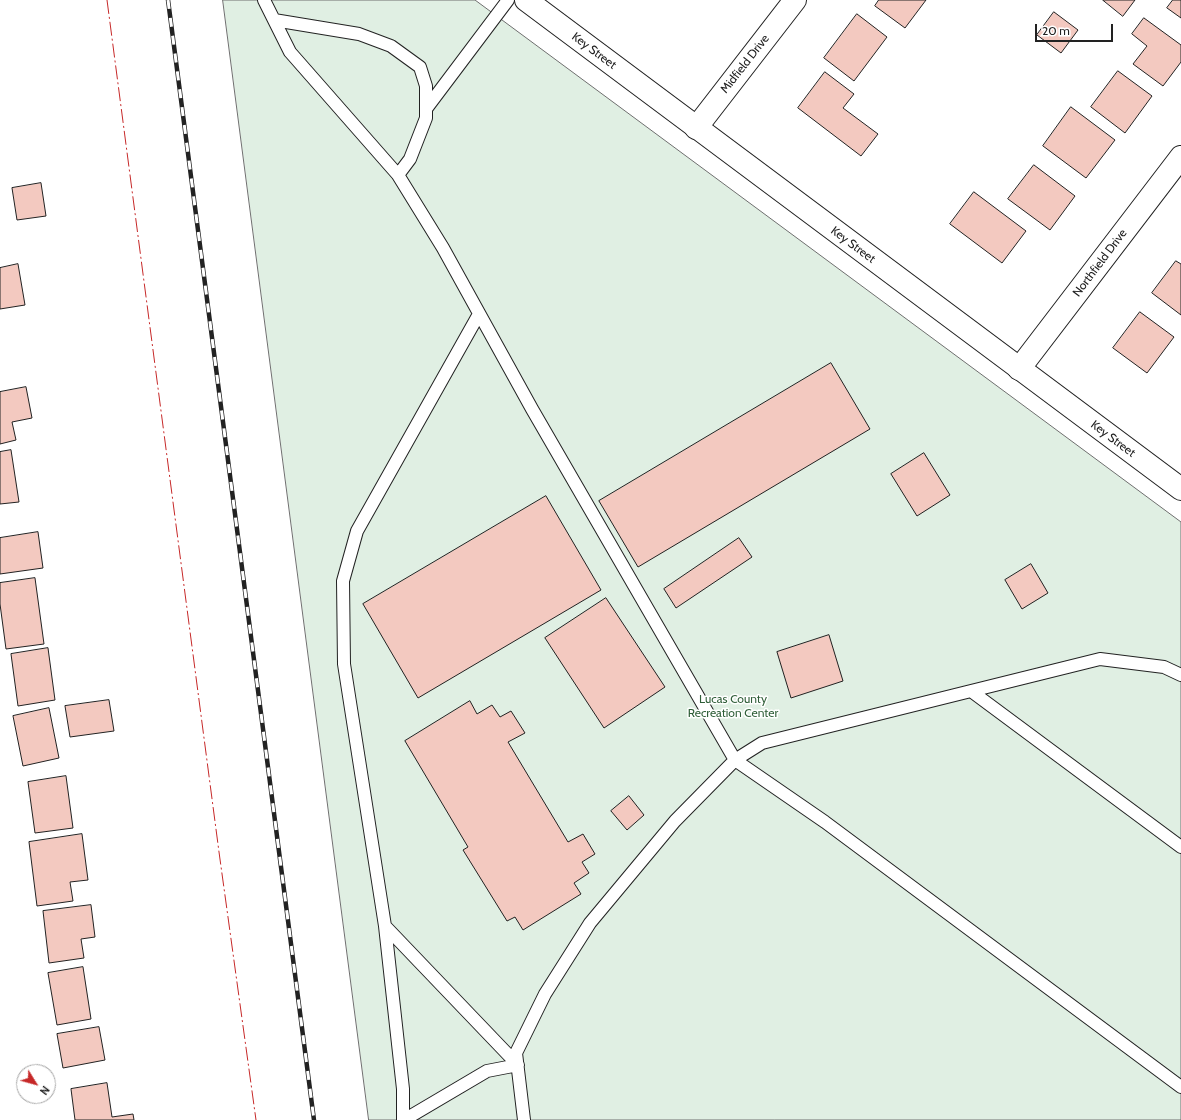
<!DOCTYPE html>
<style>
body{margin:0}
#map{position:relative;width:1181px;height:1120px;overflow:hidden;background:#fff;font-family:Cabin,sans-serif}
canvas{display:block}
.north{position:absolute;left:16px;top:1064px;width:40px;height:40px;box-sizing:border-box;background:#fff;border:1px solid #a7a7a7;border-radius:50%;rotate:127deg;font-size:11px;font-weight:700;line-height:16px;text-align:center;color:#222}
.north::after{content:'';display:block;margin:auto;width:14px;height:18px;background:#c62828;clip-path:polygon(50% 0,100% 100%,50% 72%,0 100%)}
.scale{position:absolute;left:1035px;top:24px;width:78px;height:18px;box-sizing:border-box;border:2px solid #222;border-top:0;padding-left:5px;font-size:12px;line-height:14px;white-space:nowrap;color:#222;-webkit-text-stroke:3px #fff;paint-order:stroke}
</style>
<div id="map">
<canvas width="1181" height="1120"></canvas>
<div class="north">N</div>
<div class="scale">20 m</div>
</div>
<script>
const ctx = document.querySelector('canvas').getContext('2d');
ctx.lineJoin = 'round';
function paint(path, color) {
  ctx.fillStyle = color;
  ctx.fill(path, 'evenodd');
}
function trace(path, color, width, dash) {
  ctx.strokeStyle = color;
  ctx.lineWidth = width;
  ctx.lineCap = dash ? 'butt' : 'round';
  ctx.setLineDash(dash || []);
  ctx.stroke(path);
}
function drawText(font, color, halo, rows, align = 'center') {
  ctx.font = font + ' Cabin,sans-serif';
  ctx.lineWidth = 3;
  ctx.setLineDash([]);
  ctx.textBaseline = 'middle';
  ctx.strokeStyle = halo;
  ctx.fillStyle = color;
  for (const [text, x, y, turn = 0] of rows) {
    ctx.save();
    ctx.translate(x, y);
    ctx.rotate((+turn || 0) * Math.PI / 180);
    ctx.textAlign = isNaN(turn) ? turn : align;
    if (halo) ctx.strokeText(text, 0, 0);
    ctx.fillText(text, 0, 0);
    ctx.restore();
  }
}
const green = new Path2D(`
 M223,0h252l706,522v598h-812z`);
const building = new Path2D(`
 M879,0h47l-21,28 -30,-22z
 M1103,0h32l-12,16z
 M1173,0h8v18l-14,-10z
 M1054,12l24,18 -17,23 -24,-18z
 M857,14l30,23 -33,44 -30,-23z
 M1144,18l37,27v17l-18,24 -30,-22 14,-18 -15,-12z
 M1118,71l34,25 -27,37 -34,-26z
 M825,72l29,22 -11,14 35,26 -17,22 -63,-48z
 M1071,107l44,33 -29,38 -43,-32z
 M1034,165l41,31 -25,34 -42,-31z
 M41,183l5,33 -29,4 -5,-32z
 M974,192l52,39 -24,32 -52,-39z
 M1176,261l5,3v51l-29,-22z
 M18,264l7,41 -25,4v-41z
 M1140,312l34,25 -27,36 -34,-25z
 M831,363l39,66 -232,138 -39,-66z
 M26,387l6,31 -20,4 4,18 -16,4v-52z
 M11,450l8,52 -19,2v-52z
 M924,453l26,42 -33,21 -26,-42z
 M546,496l55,94 -183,108 -55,-94z
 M38,532l5,36 -43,6v-36z
 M739,538l13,19 -76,51 -12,-19z
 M1031,564l17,29 -26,16 -17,-29z
 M35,578l9,66 -38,5 -6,-45v-21z
 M606,598l59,89 -61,41 -59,-90z
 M829,635l14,46 -52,17 -14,-46z
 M48,648l7,52 -37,6 -7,-52z
 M109,700l5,31 -44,6 -5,-31z
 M470,701l7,13 15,-9 8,12 11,-6 14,22 -17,9 60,100 15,-8 12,20 -13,8 7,11 -15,10 7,11 -58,36 -8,-13 -8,4 -44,-71 5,-3 -63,-106z
 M49,708l10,50 -36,8 -10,-50z
 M66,776l7,52 -38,5 -7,-51z
 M629,796l15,19 -17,15 -16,-19z
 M82,834l6,46 -18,2 3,19 -36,5 -8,-64z
 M91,905l4,32 -14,2 3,19 -35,5 -6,-52z
 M83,967l8,52 -34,6 -9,-52z
 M99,1027l6,33 -42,8 -6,-34z
 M107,1083l5,34 21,-3 1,6h-59l-4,-31z`);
const service = new Path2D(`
 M264,0l26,52 108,123 45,73 89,161 203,351 90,62 356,265
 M274,20l85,14 32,12 29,21 6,19v32l-16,41 -12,16
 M426,109l82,-109
 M971,691l129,-32 64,8 17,8
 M385,926l133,139 -31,6 -83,49
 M403,1120v-31l-18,-163 -41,-262 -1,-83 14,-50 122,-217
 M524,1120l-8,-67 29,-59 45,-71 85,-102 60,-61 27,-17 209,-52 210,156`);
const minor = new Path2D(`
 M696,128l99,-128
 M1019,369l162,-212`);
const tertiary = new Path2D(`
 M526,0l655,489`);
const rail = new Path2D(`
 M168,0l146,1120`);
const power = new Path2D(`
 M107,0l112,852 37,268`);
const streetNames = [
 ["Key Street",594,51,37],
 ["Midfield Drive",745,64,-52],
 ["Key Street",853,245,37],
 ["Northfield Drive",1100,263,-53],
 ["Key Street",1113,439,37]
];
const parkNames = [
 ["Lucas County",733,699],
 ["Recreation Center",733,713]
];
paint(green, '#e0efe3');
trace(green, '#6f6f6f', 1);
paint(building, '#f3c9c0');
trace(building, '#222', 1);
trace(service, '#222', 14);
trace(minor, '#222', 24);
trace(tertiary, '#222', 24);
trace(service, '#fff', 12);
trace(minor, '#fff', 22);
trace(tertiary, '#fff', 22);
trace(rail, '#222', 4.5);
trace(rail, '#fff', 3, [9]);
trace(power, '#c62828', 1, [14, 3, 2, 3]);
drawText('12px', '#222', '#fff', streetNames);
drawText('12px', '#2f5e38', '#fff', parkNames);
</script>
